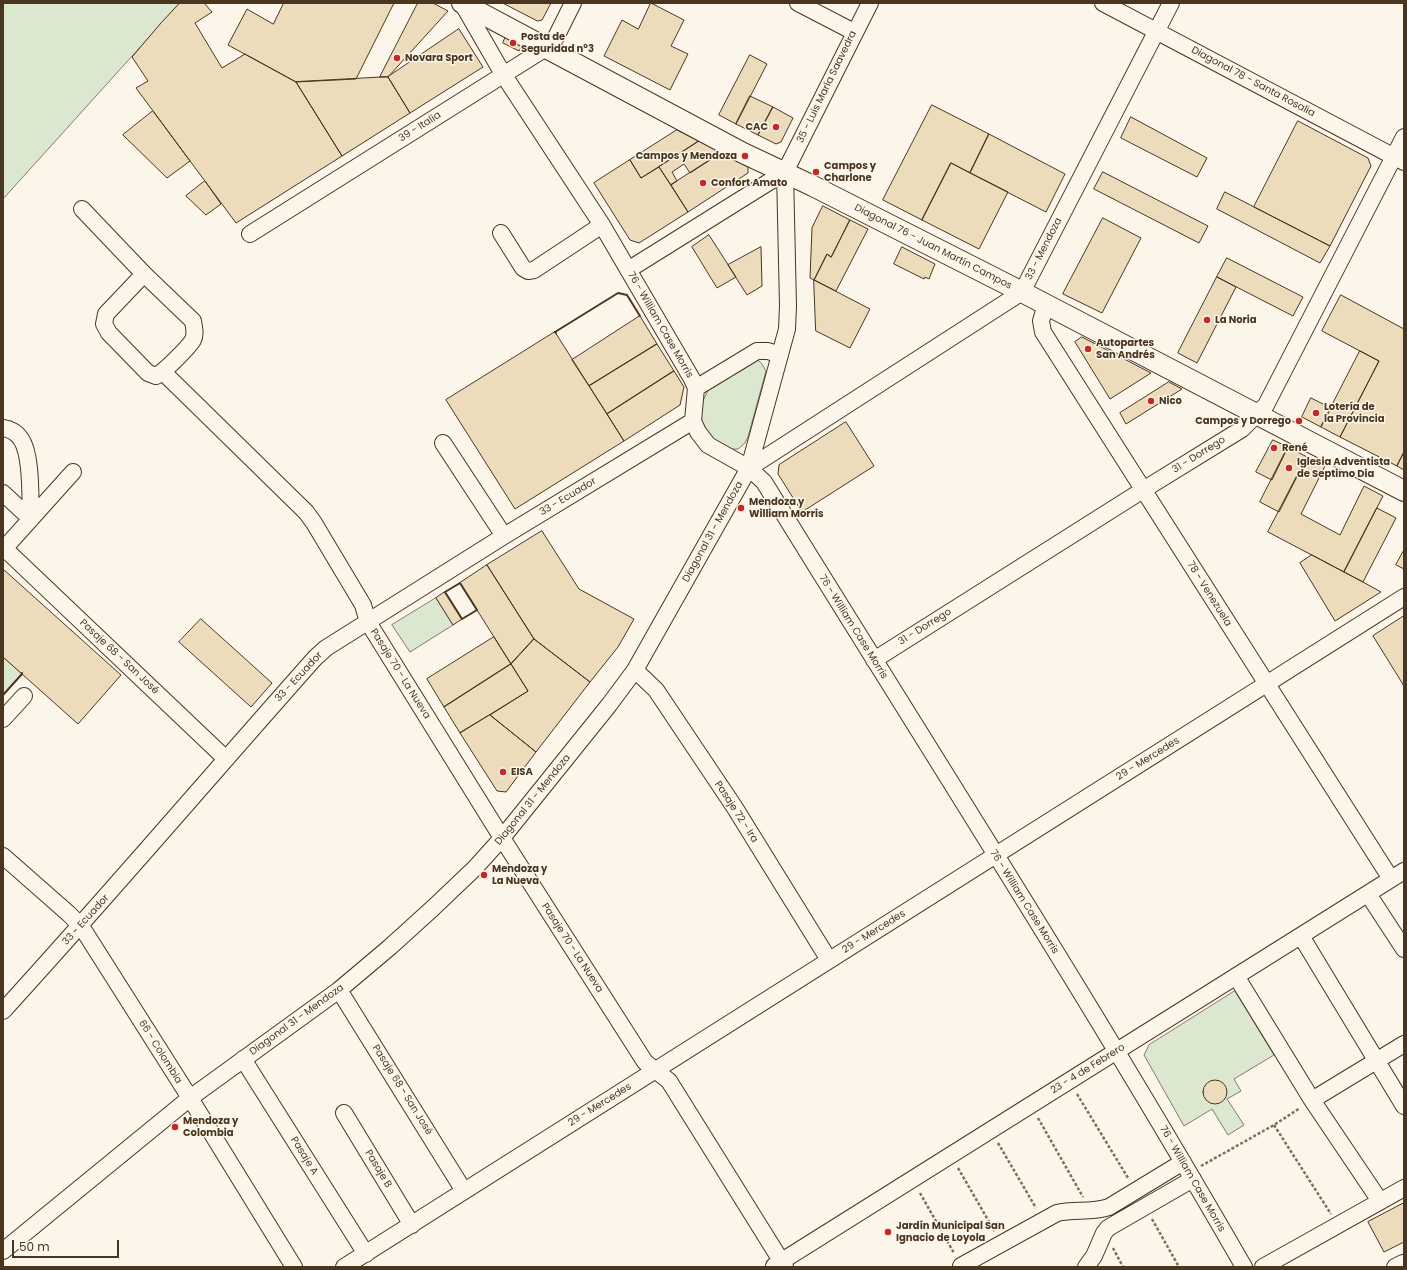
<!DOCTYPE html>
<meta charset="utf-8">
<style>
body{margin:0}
#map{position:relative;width:1407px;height:1270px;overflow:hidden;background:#fbf6e9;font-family:Poppins,sans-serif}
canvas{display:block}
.frame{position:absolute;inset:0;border:4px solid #4a3520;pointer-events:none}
.scale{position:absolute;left:12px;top:1240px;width:107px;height:18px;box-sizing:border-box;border:2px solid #4a3520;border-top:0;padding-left:5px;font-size:12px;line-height:14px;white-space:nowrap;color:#4a3520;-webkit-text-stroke:3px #fbf6e9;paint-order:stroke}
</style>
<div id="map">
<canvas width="1407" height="1270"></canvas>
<div class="frame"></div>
<div class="scale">50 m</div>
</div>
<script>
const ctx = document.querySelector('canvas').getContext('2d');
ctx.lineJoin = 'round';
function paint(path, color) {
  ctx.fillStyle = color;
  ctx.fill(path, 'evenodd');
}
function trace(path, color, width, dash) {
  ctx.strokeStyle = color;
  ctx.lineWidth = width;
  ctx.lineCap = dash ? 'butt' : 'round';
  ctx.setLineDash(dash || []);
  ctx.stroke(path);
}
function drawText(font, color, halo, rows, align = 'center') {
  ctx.font = font + ' Poppins,sans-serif';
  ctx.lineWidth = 3;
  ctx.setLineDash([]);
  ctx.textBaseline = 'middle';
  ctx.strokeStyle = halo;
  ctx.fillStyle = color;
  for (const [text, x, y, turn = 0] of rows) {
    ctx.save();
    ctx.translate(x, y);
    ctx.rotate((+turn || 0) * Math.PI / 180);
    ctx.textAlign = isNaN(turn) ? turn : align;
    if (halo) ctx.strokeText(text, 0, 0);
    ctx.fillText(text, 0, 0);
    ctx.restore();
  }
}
const green = new Path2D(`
 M3,3h177l-177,196z
 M757,359l5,5 4,7 -18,66 -3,6 -7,6h-9l-13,-5 -9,-11 -5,-11 -2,-15 10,-21z
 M436,598l17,27 -43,27 -18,-27z
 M3,657l19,17 -19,21z
 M1235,991l39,64 -40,24 7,12 -14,8 17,26 -16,10 -16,-26 -28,17 -40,-71 5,-10z`);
const building = new Path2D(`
 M180,3h24l8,9 -17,11 27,45 23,-14 51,28 46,74 -106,67 -100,-135 12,-7 -16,-24 29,-34z
 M284,3h110l-38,76 -60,3 -68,-37 19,-36 26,15z
 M418,3h15l15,8 -60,66h-8z
 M503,3h48l-9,17 -4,1z
 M651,3l33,17 -13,26 17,8 -18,36 -66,-34 18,-36 16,9z
 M459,29l24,38 -73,46 -22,-36z
 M506,36l17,8 -4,7 -16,-8z
 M750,55l17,9 -31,60 -17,-9z
 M388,77l22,36 -68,43 -46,-74z
 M750,96l23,11 -15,28 -22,-11z
 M932,105l57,29 -19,39 -19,-10 -29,57 -39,-20z
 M773,107l20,11 -12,24 -5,2 -18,-9z
 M153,111l37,50 -23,17 -44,-43z
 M1131,117l76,41 -10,19 -76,-39z
 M1298,121l70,37 3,8 -41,80 -76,-39z
 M677,130l22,11 -58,37 -11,-18z
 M989,134l76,40 -19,38 -76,-39z
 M699,141l22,12 -31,20 -6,-9 -12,8 5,9 -6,4 -12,-18z
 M721,153l27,14v6l-60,39 -17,-27z
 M630,160l11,18 18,-11 29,45 -49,31 -9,-3 -36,-57z
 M951,163l57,29 -29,57 -57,-29z
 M1103,172l105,54 -9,17 -105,-54z
 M205,181l16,23 -15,11 -20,-19z
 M1225,192l105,54 -10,17 -103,-54z
 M823,206l27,14 -19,37 -4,-3 -13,26 -4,-2 2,-50z
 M1103,218l38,20 -39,75 -39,-19z
 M850,220l18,9 -32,62 -22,-11 13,-26 4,3z
 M709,235l27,42 -19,11 -25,-41z
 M761,247l1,39 -15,9 -19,-30z
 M902,247l33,17 -6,15 -4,-2 -1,2 -30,-15z
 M1227,258l76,39 -10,19 -76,-39z
 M1217,277l19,10 -39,76 -19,-10z
 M814,280l56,29 -20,39 -34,-17z
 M1341,295l63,34v123l-7,14 -57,-29 39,-76 -57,-30z
 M640,316l17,28 -68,42 -17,-26z
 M555,332l69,109 -109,68 -69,-109z
 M1082,337l69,36 -41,26 -35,-57z
 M657,344l17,27 -67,43 -18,-28z
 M1360,351l19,10 -39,76 -19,-10z
 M674,371l10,16 -4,18 -56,36 -17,-27z
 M1169,382l13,7 -56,35 -6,-11z
 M1311,398l20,10 -10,19 -19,-10z
 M846,422l28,44 -72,46 -24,-38 1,-9z
 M1273,440l15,7 -16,33 -16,-8z
 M1288,447l19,10 -28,55 -19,-10z
 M1404,452v18l-7,-4z
 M1307,457l18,9 -24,48 39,21 24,-49 19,10 -39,76 -76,-40z
 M1377,508l19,10 -33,64 -19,-10z
 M542,531l37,58 55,30 -16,28 -28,35 -56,-43 -47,-74z
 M1404,550v19l-8,-4z
 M1312,555l51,27 18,10 -46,29 -35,-58z
 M487,565l47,74 -23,25 -51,-81z
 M3,569l118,106 -43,49 -75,-67z
 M445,592l17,27 -9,6 -17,-27z
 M1404,616v70l-31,-50z
 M201,619l71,64 -21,24 -72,-65z
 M494,637l17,27 -67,43 -17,-28z
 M534,639l56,43 -54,70 -46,-37 38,-24 -17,-27z
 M511,664l17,27 -68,42 -16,-26z
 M490,715l46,37 -30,40 -9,-1 -37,-58z
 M1203 1092a12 12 0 1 1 24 0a12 12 0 1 1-24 0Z
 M1404,1203v39l-20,10 -16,-30z`);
const path = new Path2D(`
 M1077,1094l51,84
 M1038,1118l45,79
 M1274,1125l57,89
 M998,1143l38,65
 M1201,1166l73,-41 26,-17
 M958,1168l37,64
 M920,1193l34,60
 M1152,1219l27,48
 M1113,1248l10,19`);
const minor = new Path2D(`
 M462,3l41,71 99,151 90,154 4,9 -3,33 5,11 10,13 41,23 15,14c161,261 327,519 480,785
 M798,3l56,29
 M1103,3l301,159
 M82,209l62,65 49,47c1,7 3,13 0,19 -5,8 -29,32 -37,36l-8,-3 -39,-40 -5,-9 2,-10 38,-40
 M501,233l22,35 5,3 6,-1 68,-45
 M250,234l296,-186 10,-11 17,-34
 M628,270l157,-98
 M1046,304l-5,17 2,11 348,547
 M163,372l143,140 8,11 49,82 5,17 134,216 143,224 24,19 116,186
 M696,388l61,-37h11l12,4
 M3,428c7,1 14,5 18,11 11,16 9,59 10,80
 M443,443l61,93
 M749,468l273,-176 149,-289
 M3,493l28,26
 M4,548l222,211
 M3,550l70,-78
 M874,660l269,-170 99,-61 24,-24 138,-268
 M635,670l21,20 79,118 94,152
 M3,719l21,-23
 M3,856l66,58 12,12 109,172 104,169
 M1368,894l36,55
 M1301,936l103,170
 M1236,976l76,124 68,101
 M339,990l125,201
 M3,1011c106,-116 208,-236 312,-353l11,-10 178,-112 189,-115
 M243,1059l123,195
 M1312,1100l92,-56
 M344,1113l68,112
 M3,1251l187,-153 149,-108 51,-43 43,-39 42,-40 27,-30 107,-133 26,-35 114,-202 38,-139 1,-23 -3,-134 85,-169
 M774,1266l630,-395
 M961,1266l96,-53c17,-4 35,0 52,-6l74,-45
 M344,1267l1060,-670
 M1086,1267l8,-11 10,-23 4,-5 85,-49
 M1263,1267l141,-79
 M1395,1267l8,-4`);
const major = new Path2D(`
 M462,3l281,150 70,33 209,106 382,199`);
const wall = new Path2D(`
 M556,333l-1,-1 63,-39 9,2 13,21
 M460,583l17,27 -15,9 -17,-27z
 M3,695l19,-21v-1`);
const markers = [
 [513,43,4,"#c62828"],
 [397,58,4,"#c62828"],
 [776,127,4,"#c62828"],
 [745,156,4,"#c62828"],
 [816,172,4,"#c62828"],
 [703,183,4,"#c62828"],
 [1207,320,4,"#c62828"],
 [1088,349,4,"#c62828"],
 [1151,401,4,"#c62828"],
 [1316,413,4,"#c62828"],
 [1299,421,4,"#c62828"],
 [1274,448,4,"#c62828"],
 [1289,468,4,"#c62828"],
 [741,508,4,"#c62828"],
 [503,772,4,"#c62828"],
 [484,875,4,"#c62828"],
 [175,1127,4,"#c62828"],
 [888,1232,4,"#c62828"]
];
const poiNames = [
 ["Posta de",521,37],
 ["Seguridad n°3",521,49],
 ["Novara Sport",405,58],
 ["CAC",768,127,"right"],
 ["Campos y Mendoza",737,156,"right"],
 ["Campos y",824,166],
 ["Charlone",824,178],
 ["Confort Amato",711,183],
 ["La Noria",1215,320],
 ["Autopartes",1096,343],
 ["San Andrés",1096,355],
 ["Nico",1159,401],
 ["Lotería de",1324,407],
 ["la Provincia",1324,419],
 ["Campos y Dorrego",1291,421,"right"],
 ["René",1282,448],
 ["Iglesia Adventista",1297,462],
 ["de Septimo Dia",1297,474],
 ["Mendoza y",749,502],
 ["William Morris",749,514],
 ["EISA",511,772],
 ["Mendoza y",492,869],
 ["La Nueva",492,881],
 ["Mendoza y",183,1121],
 ["Colombia",183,1133],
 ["Jardín Municipal San",896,1226],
 ["Ignacio de Loyola",896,1238]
];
const streetNames = [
 ["Diagonal 78 - Santa Rosalía",1253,82,28],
 ["35 - Luis María Saavedra",827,87,-64],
 ["39 - Italia",420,127,-32],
 ["Diagonal 76 - Juan Martín Campos",933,247,27],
 ["33 - Mendoza",1044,249,-63],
 ["76 - William Case Morris",660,325,60],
 ["31 - Dorrego",1199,455,-32],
 ["33 - Ecuador",568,497,-31],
 ["Diagonal 31 - Mendoza",713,532,-61],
 ["78 - Venezuela",1209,594,58],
 ["76 - William Case Morris",853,627,58],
 ["31 - Dorrego",925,627,-32],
 ["Pasaje 68 - San José",119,657,43],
 ["Pasaje 70 - La Nueva",400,674,58],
 ["33 - Ecuador",299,677,-47],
 ["29 - Mercedes",1148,759,-32],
 ["Diagonal 31 - Mendoza",533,800,-51],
 ["Pasaje 72 - Ira",736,812,57],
 ["76 - William Case Morris",1024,902,58],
 ["33 - Ecuador",86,920,-48],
 ["29 - Mercedes",874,932,-32],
 ["Pasaje 70 - La Nueva",572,948,57],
 ["Diagonal 31 - Mendoza",297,1020,-36],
 ["66 - Colombia",160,1052,58],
 ["23 - 4 de Febrero",1088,1069,-32],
 ["Pasaje 68 - San José",402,1090,58],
 ["29 - Mercedes",600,1105,-32],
 ["Pasaje A",304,1156,58],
 ["Pasaje B",378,1169,59],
 ["76 - William Case Morris",1192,1179,60]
];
paint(green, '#dce7d0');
trace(green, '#887966', 1);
paint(building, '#ecdcbc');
trace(building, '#4a3520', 1);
trace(minor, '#4a3520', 18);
trace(major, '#4a3520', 22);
trace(path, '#7f6f5c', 2.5, [3, 2]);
trace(minor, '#fbf6e9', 16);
trace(major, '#fbf6e9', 20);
trace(wall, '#4a3520', 2);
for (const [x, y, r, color] of markers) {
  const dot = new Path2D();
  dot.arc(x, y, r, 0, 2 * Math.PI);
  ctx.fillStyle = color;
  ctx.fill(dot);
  trace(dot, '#fbf6e9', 1.5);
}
drawText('bold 10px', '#4a3520', '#fbf6e9', poiNames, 'left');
drawText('10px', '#4a3520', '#fbf6e9', streetNames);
</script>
